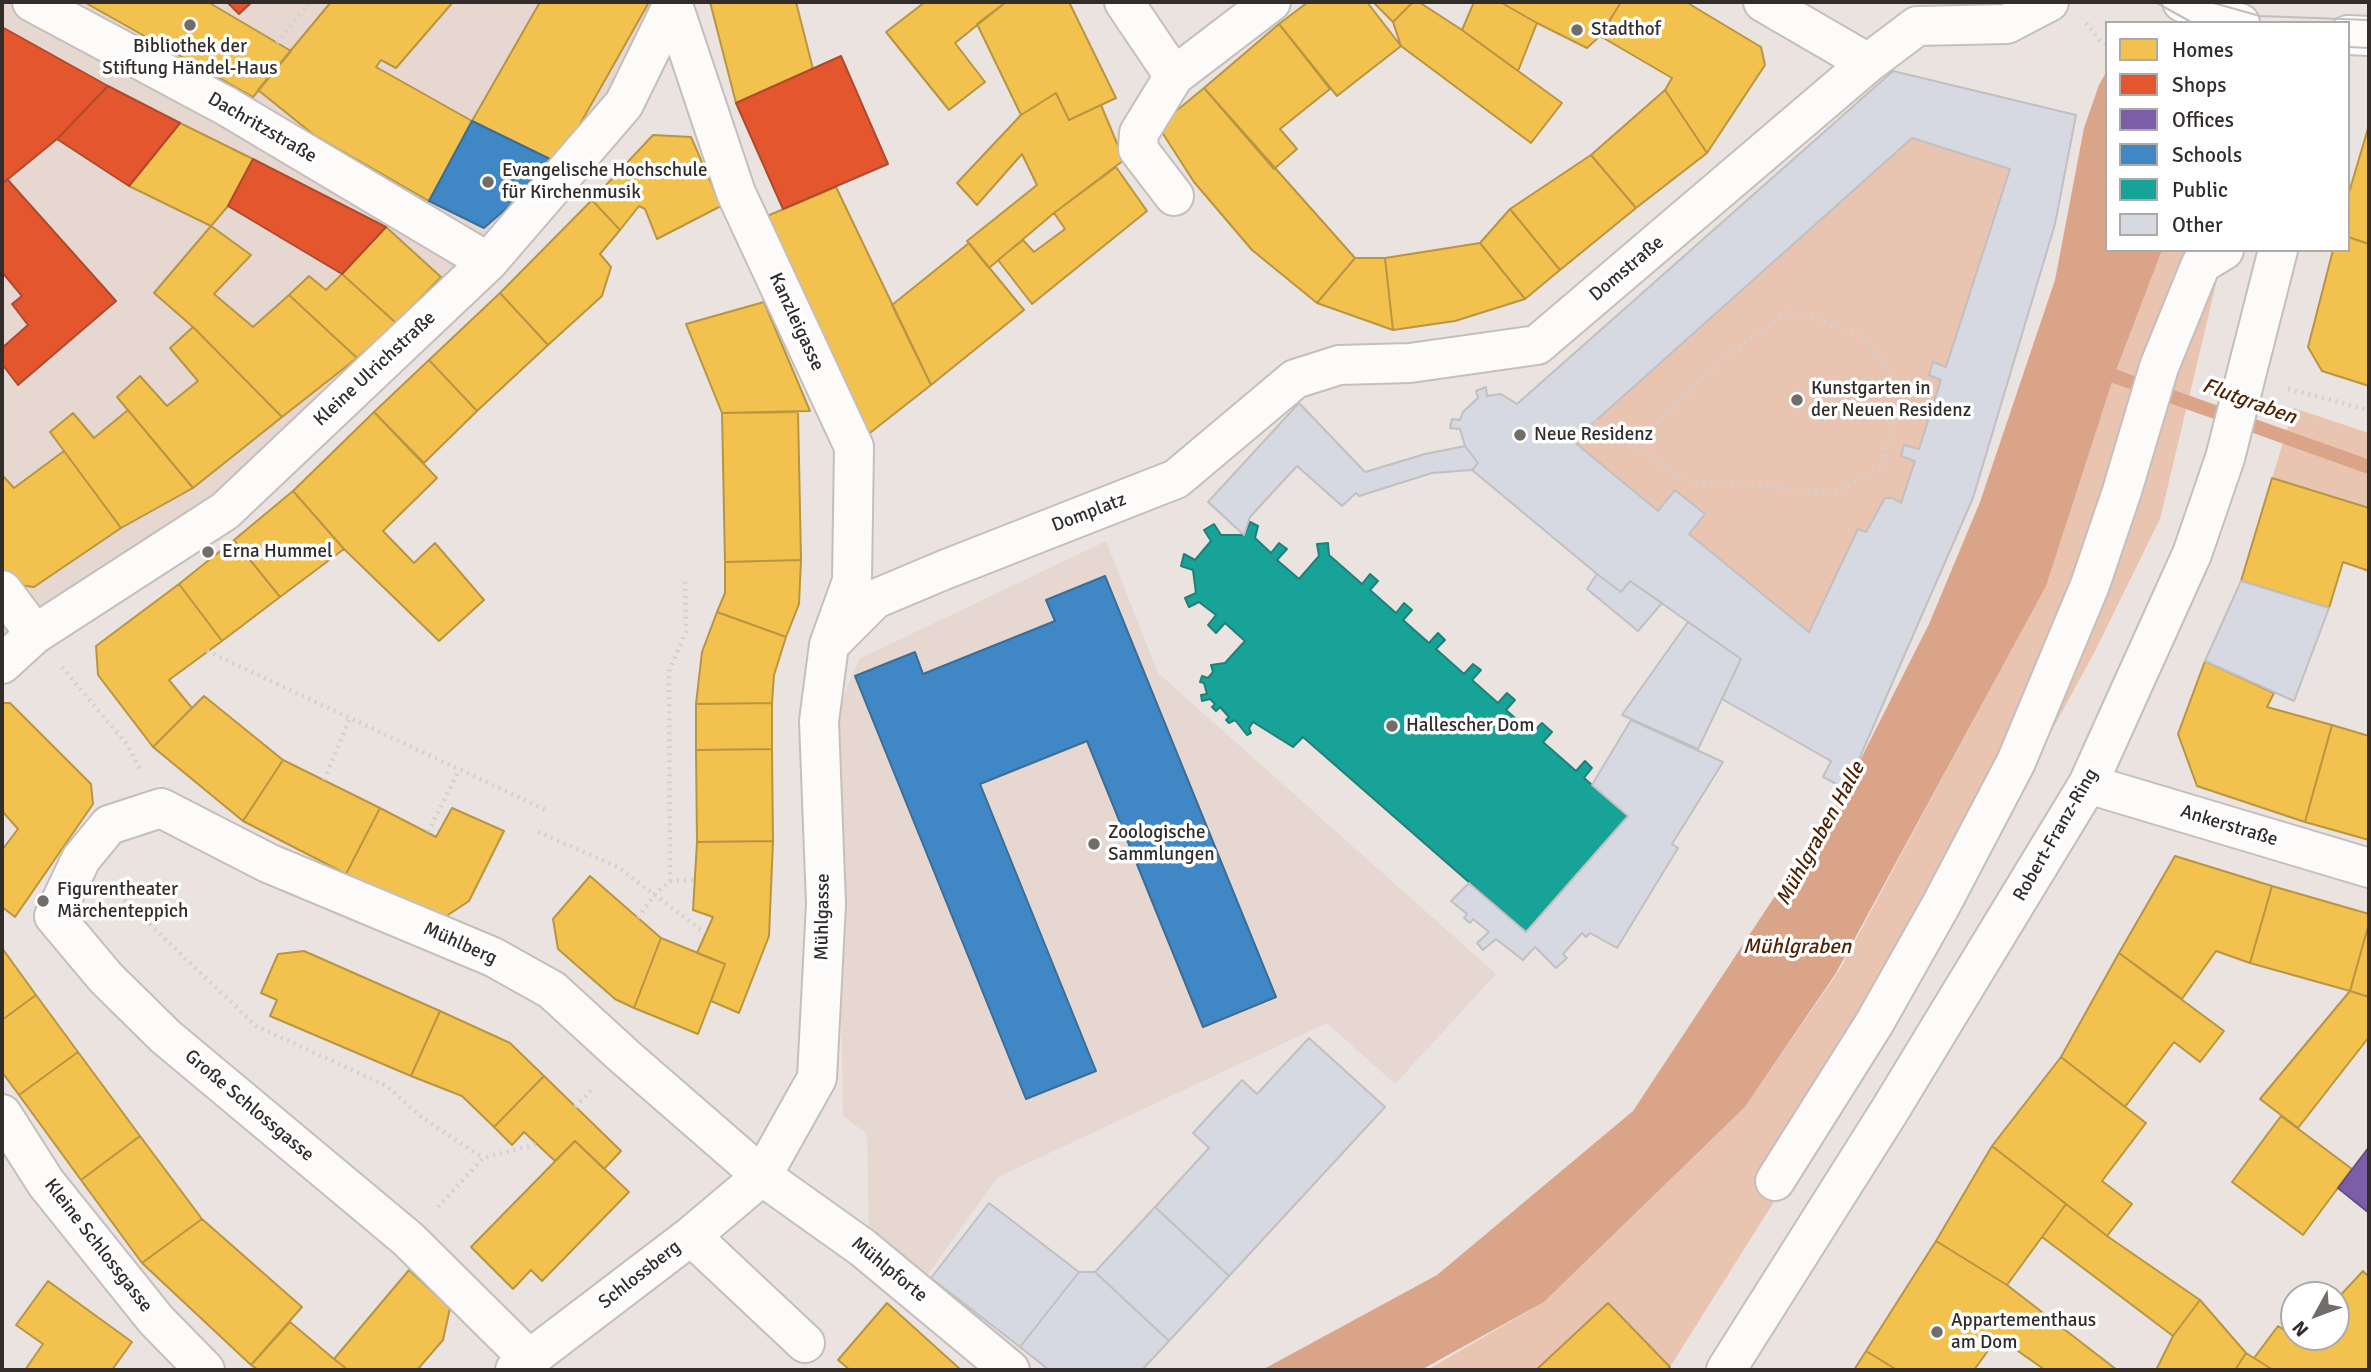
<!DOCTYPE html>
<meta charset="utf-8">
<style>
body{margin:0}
#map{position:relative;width:2371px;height:1372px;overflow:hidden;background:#ebe3e0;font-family:Signika,sans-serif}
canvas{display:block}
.frame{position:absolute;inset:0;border:4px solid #322d2a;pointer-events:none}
.legend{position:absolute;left:2105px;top:21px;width:245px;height:231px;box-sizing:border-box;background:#fff;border:2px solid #adabaa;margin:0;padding:9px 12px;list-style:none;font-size:21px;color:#322d2a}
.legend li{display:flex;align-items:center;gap:14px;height:35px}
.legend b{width:35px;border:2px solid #adabaa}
.north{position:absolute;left:2280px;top:1281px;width:70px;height:70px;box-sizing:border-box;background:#fff;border:2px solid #adabaa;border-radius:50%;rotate:229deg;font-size:19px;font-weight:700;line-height:28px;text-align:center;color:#322d2a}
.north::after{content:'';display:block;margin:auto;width:24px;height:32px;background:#736d6a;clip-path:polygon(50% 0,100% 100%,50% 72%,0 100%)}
</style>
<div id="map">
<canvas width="2371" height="1372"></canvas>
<div class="frame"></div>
<ul class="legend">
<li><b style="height:19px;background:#f2c14e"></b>Homes</li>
<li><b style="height:19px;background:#e4572e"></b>Shops</li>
<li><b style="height:19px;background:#7b5ea7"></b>Offices</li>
<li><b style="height:19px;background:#3f88c5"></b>Schools</li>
<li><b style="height:19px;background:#17a398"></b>Public</li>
<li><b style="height:19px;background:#d6d9e2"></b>Other</li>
</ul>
<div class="north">N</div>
</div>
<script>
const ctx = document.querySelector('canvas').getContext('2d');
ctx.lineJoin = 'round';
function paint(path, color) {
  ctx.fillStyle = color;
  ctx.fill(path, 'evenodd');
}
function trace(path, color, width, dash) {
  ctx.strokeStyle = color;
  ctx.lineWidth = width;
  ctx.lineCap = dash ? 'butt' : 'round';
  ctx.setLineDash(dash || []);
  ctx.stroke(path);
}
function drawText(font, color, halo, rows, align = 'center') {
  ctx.font = font + ' Signika,sans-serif';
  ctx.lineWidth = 7;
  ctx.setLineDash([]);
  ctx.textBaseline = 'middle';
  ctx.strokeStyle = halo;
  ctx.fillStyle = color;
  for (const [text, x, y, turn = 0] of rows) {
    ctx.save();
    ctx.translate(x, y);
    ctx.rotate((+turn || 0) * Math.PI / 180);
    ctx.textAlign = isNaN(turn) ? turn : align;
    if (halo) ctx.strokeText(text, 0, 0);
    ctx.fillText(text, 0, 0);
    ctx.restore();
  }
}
const built = new Path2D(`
 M2,2h660l-43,102 -397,407 -220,134z
 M1106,541l52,132 338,301 -101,110 -68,-61 -329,154 -73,101 -56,-43 -2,-101 -24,-18 -7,-402 23,-55z`);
const green = new Path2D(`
 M1912,138l98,31 -64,198 -13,-4 -4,12 12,5 -22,69 -15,-4 -3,11 14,5 -14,42 -9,-5h-7l-19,34 -8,-3 -49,103 -120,-98 16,-21 -30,-23 -17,21 -85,-70z
 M2162,250h62l-64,269 -65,132 -159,293 -266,423 -62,-64 -72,67h-109l117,-68 201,-195 95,-138 205,-383 69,-210z
 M2294,408l75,25v75l-97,-30z`);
const water = new Path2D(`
 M2107,71v179h55l-48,126 -68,210 -210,387 -91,134 -201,195 -123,68h-159l175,-95 196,-164 212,-321 84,-166 51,-122 75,-222 29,-152 15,-43z`);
const pier = new Path2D(`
 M2143,2h128l-6,21h-134z`);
const homes = new Path2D(`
 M84,2h124l83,49 -38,46z
 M331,2h122l-57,66 -15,-8 -5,7 96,54 -43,80 -115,-66 -56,-45z
 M540,2h103l5,2 -90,159 -86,-42z
 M710,2h86l17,67 -77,34z
 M925,2h81l-51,41 30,39 -36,28 -63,-78z
 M1006,2h63l47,96 -47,22 -13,-27 -35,22 -44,-91z
 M1308,2h59l34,44 -64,50 -58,-72z
 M1373,2h40l-20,20z
 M1413,2h6l43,28 100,73 -31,40 -130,-97 -8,-24z
 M1474,2h26l37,21 -19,48 -56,-41z
 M1500,2h121l-21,34 -13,12 -50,-25z
 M1621,2h65l75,45 4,18 -58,88 -42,-63 7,-12 -72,-42z
 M1279,24l51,65 -50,40 17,20 -23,20 -70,-81z
 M1204,88l151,170 -38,45 -65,-53 -58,-68 -36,-56z
 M1665,90l42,63 -71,55 -45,-53z
 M1056,93l13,27 32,-15 23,55 -70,53 -65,55 -22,-27 70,-56 -15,-31 -45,51 -20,-22 64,-68z
 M180,123l73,36 -25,47 -17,20 -82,-40z
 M2369,125v119l-21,-7v-41z
 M653,135l38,2 30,69 -64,33 -12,-30 -6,-3 -19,24 -28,-30z
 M1591,155l45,53 -76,62 -50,-61z
 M1116,167l31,44 -115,93 -34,-44 25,-20 11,12 31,-23 -11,-16z
 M836,187l95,198 -65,51 -106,-217z
 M592,200l28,30 -20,24 11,13 -9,29 -54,49 -48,-52z
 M1510,209l50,61 -35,29 -45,-56z
 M211,226l40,29 -37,39 39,33 36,-32 68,63 -75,59 -89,-90 -39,-34z
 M386,227l55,50 -45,46 -54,-49z
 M2348,237l21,7v142l-47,-15 -14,-24 25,-97h15z
 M969,243l55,67 -93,75 -39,-80z
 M1480,243l45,56 -70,22 -62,9 -8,-72z
 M1355,258h30l8,72 -76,-27z
 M342,274l54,49 -39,35 -68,-63 20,-19 17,14z
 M500,293l48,52 -71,66 -48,-51z
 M764,302l46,109 -88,2 -36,-89z
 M193,327l89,90 -89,71 -76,-91 23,-21 27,30 31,-25 -28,-33z
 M429,360l48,51 -53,52 -50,-51z
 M128,410l65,78 -72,40 -71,-96 23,-19 21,25z
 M374,412l63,66 -54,53 31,32 21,-20 49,57 -45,41 -95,-92 -51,-58z
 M798,412l3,148 -76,2 -3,-149z
 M64,451l57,77 -87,59 -23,-3 -9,-12v-97l12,13z
 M2272,478l97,30v63l-26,-9 -14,46 -88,-27z
 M293,491l51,58 -64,48 -46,-57z
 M234,540l46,57 -58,44 -43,-57z
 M801,560l-2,44 -13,33 -69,-25 8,-19v-31z
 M179,584l43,57 -53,39 23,28 -39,39 -55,-72 -2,-29z
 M717,612l69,25 -12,38 -2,28 -76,1 6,-52z
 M2205,661l69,32 -7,14 65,18 -27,97 -108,-36 -19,-52z
 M204,696l79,64 -40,61 -90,-74z
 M2,703h8l81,81 2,20 -78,113 -13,-10v-57l16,-21 -16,-18z
 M772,703v46l-76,1v-46z
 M2332,725l37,11v104l-64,-18z
 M772,749l1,92 -76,1 -1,-92z
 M283,760l97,48 -34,66 -103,-53z
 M380,808l56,29 16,-29 52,23 -35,70 -27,18 -96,-45z
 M773,841l-4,95 -30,77 -28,-12 14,-37 -28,-11 16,-36 -20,-7 4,-68z
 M2175,856l97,30 -22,77 -34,-12 -34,48 -63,-46z
 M590,876l71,62 -27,70 -19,-9 -57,-50 -5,-30z
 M2272,886l97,28v9l-19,68 -100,-28z
 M2369,923v74l-19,-6z
 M661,938l64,26 -27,70 -64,-26z
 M2,948l34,47 -34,25z
 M304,951l136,60 -29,65 -141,-60 7,-16 -16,-7 17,-39z
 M2119,953l105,78 -24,31 -26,-20 -49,65 -64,-50z
 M2350,991l19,6v40l-71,91 -38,-29z
 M36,995l42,57 -59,43 -17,-23v-52z
 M440,1011l70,32 34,33 -50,51 -32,-31 -51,-20z
 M78,1052l62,84 -59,44 -62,-85z
 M2061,1057l85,66 -44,58 30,23 -25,32 -115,-90z
 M544,1076l77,75 -17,18 -29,-28 -20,20 -31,-29 -12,13 -18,-18z
 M2281,1116l71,53 -49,66 -71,-53z
 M140,1136l62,83 -60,44 -61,-83z
 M575,1141l54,51 -87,89 -11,-11 -18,19 -42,-42z
 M1992,1146l74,58 -59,81 -71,-44z
 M2066,1204l41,32 93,64 -27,36 -131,-99z
 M202,1219l100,88 -51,58 -109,-102z
 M1936,1241l71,44 110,85h-72l-47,-33 -24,33h-77l-31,-19z
 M409,1270l41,38 -7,32 -26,30h-69l-14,-11z
 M2363,1271l6,6v93h-96l-19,-12 24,-32 21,14 3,-3h34v-37z
 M48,1281l84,61 -20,28h-87l18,-26 -27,-19z
 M2200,1300l46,53 -11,17h-79l17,-34z
 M887,1303l74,67h-111l-12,-10z
 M1608,1303l62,64 -4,3h-130z
 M290,1322l44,37 14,11h-90l-7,-5z
 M1866,1351l31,19h-43z
 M2246,1353l8,5 19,12h-38z`);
const shops = new Path2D(`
 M227,2h25l-13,12z
 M2,27l106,59 -51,53 -55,45z
 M841,56l47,108 -105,45 -47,-106z
 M108,86l72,37 -51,63 -72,-47z
 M253,159l133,68 -44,47 -114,-68z
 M7,179l109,122 -98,84 -16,-21v-16l26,-23 -16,-21 10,-8 -20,-24v-88z`);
const offices = new Path2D(`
 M2369,1147v66l-31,-25z`);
const schools = new Path2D(`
 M472,121l86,42 -74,65 -55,-27z
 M1105,576l171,421 -73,30 -116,-286 -107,43 116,287 -70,28 -171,-423 60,-24 8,22 132,-53 -9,-21z`);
const public = new Path2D(`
 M1250,522l8,4 -3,12 16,15 8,-10 8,6 -10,11 22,19 20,-23 -2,-12 11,-1 1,12 33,29 8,-10 8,7 -8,9 26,23 8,-10 8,7 -9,10 26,23 9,-10 7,7 -9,9 28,25 9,-10 8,6 -9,10 26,23 9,-10 8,7 -9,10 26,23 10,-10 10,9 -9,10 33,29 9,-10 7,7 -8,10 44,38 -102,116 -223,-195 -10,10 -40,-25 -4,6 2,5 -4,2 -12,-15 -6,3 -3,-3 3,-3 -9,-10 -4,4 -4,-4 3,-3 -5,-5 -8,2 -1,-6 6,-1 -3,-11 -4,-1 2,-6 6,2 5,-6 -2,-7 14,-2 20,-22 -20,-18 -9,10 -8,-8 8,-10 -17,-13 -10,5 -4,-9 11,-5 -3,-23 -12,-4 3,-12 11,6 16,-19 -7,-11 10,-6 7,11h23z`);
const stream = new Path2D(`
 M2114,376l255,91`);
const building = new Path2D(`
 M1893,71l183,44 -21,109 -82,274 -127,291 -23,-12 8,-16 -109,-62 19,-40 -111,-78 -9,11 -24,-18 -125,-104 6,-7 -13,-17 -5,-17 -10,-1 2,-9 8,1 3,-8 15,-14 -2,-7 10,-4 1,9 14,-2 16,10zM1912,138l98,31 -64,198 -13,-5 -4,13 12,5 -22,69 -15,-4 -3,11 14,5 -14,42 -9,-5h-7l-19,34 -8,-3 -49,103 -120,-98 16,-20 -30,-24 -17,21 -85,-70z
 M1299,403l66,69 60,-18 40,-8 13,17 -6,7 -40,3 -73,23 -3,-3 -14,13 -45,-40 -47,51 -6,18 -36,-33z
 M1597,574l24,18 9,-11 32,22 -24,28 -51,-42z
 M2241,581l88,27 -35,93 -89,-40z
 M1688,622l53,37 -43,90 -76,-34z
 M1631,720l92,42 -51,82 6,4 -61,100 -27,-15 -4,4 -4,-4 -19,21 4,4 -11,10 -21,-21 -12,13 -27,-21 -13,11 -6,-7 12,-11 -16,-13 -3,4 -6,-5 3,-4 -16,-13 18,-18 57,49 102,-116 -36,-31z
 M1309,1038l76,69 -156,169 -74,-69 54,-59 -16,-15 49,-53 15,14z
 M989,1203l90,69 -59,75 -89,-69z
 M1155,1207l74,69 -60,65 -74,-69z
 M1079,1272h16l74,69 -27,29h-93l-29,-23z`);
const path = new Path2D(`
 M2086,23l15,19 6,3
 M277,43l33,-41
 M2288,389l81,21
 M1595,421l91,60 149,11 45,-24 22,-78 -39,-55 -72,-24 -64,44 -94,93
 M207,651l339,159
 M62,667l66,79 13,25
 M324,780l26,-62
 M428,832l31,-62
 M538,832l80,35 87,66
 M670,881l24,-1
 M114,890l142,136 131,60 33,30 63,42
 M638,918l17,-24 15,-13 -1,-210 17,-39 -1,-51
 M575,1107l19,-20
 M438,1207l45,-49 54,-14`);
const minor = new Path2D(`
 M32,2l194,104 262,156
 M1124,2l50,74
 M1763,2l105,61
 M2182,2l28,13 30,8
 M2348,35l21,1
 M1174,196l-36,-47 1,-16 35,-57 97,-74
 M2,590l33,44
 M835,639l40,-40 69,-29 232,-91 119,-100 44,-14 71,-2 127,-18 331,-282 49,-37 90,-2 42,-22
 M2,664l33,-30 190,-123 263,-249 136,-158 50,-102
 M2088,784l281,84
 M2,1114l44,69 110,137 49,50
 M1775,1181l100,-159 66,-117 75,-143 74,-177 32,-94 37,-124 42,-103 23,-14
 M691,1236l114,107
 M530,1360l-122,-121 -242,-202 -60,-59 -52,-62 27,-57 28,-34 52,-17 107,55 225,94 59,33 72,66 138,120 101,72 147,122
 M515,1370l176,-134 71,-60 55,-98 9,-174 -7,-183 10,-76 23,-64 2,-134 -118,-254 -63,-188
 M1726,1370l164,-260 198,-326 104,-230 33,-96 53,-208`);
const tram = new Path2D(`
 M2155,2l38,21
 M2210,2l50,14 109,4
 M2348,47l21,1`);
const markers = [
 [190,25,7,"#736d6a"],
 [1577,30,7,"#736d6a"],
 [488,182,7,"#736d6a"],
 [1797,400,7,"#736d6a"],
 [1520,435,7,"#736d6a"],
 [208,552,7,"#736d6a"],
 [1392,726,7,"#736d6a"],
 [1094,844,7,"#736d6a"],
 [43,901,7,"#736d6a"],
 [1937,1332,7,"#736d6a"]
];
const poiNames = [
 ["Stadthof",1591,30],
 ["Bibliothek der",190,47,"center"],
 ["Stiftung Händel-Haus",190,69,"center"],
 ["Evangelische Hochschule",502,171],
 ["für Kirchenmusik",502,193],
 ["Kunstgarten in",1811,389],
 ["der Neuen Residenz",1811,411],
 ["Neue Residenz",1534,435],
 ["Erna Hummel",222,552],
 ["Hallescher Dom",1406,726],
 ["Zoologische",1108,833],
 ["Sammlungen",1108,855],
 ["Figurentheater",57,890],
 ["Märchenteppich",57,912],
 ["Appartementhaus",1951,1321],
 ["am Dom",1951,1343]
];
const streetNames = [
 ["Dachritzstraße",262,128,30],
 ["Domstraße",1627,269,-40],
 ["Kanzleigasse",796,322,65],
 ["Kleine Ulrichstraße",375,369,-43],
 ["Domplatz",1089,513,-21],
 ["Ankerstraße",2229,826,17],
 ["Robert-Franz-Ring",2056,835,-60],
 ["Mühlgasse",823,917,-89],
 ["Mühlberg",460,944,24],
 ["Große Schlossgasse",249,1106,40],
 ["Kleine Schlossgasse",98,1246,52],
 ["Mühlpforte",889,1270,39],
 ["Schlossberg",640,1275,-38]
];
const waterNames = [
 ["Flutgraben",2249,402,20],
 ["Mühlgraben Halle",1821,834,-61],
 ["Mühlgraben",1797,947]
];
paint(built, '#e6d7d0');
paint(green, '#e9c4b1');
paint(water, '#daa489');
paint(pier, '#ebe3e0');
paint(homes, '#f2c14e');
trace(homes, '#b89543', 2);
paint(shops, '#e4572e');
trace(shops, '#af4a2d', 2);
paint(offices, '#7b5ea7');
trace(offices, '#654f82', 2);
paint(schools, '#3f88c5');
trace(schools, '#3b6d96', 2);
paint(public, '#17a398');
trace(public, '#1f8077', 2);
trace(stream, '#daa489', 14);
paint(building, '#d6d9e2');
trace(building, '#c2bfc0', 2);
trace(minor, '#c5bfbc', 42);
trace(path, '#d2d0d0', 4.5, [2, 5]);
trace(minor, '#fcfbfa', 38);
trace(tram, '#c0bebe', 2);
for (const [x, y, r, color] of markers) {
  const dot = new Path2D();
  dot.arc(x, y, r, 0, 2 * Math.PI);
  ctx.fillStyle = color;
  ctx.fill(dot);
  trace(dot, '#fff', 2.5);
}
drawText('19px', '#322d2a', '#fff', poiNames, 'left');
drawText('19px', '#322d2a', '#fff', streetNames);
drawText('italic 21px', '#512305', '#fff', waterNames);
</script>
